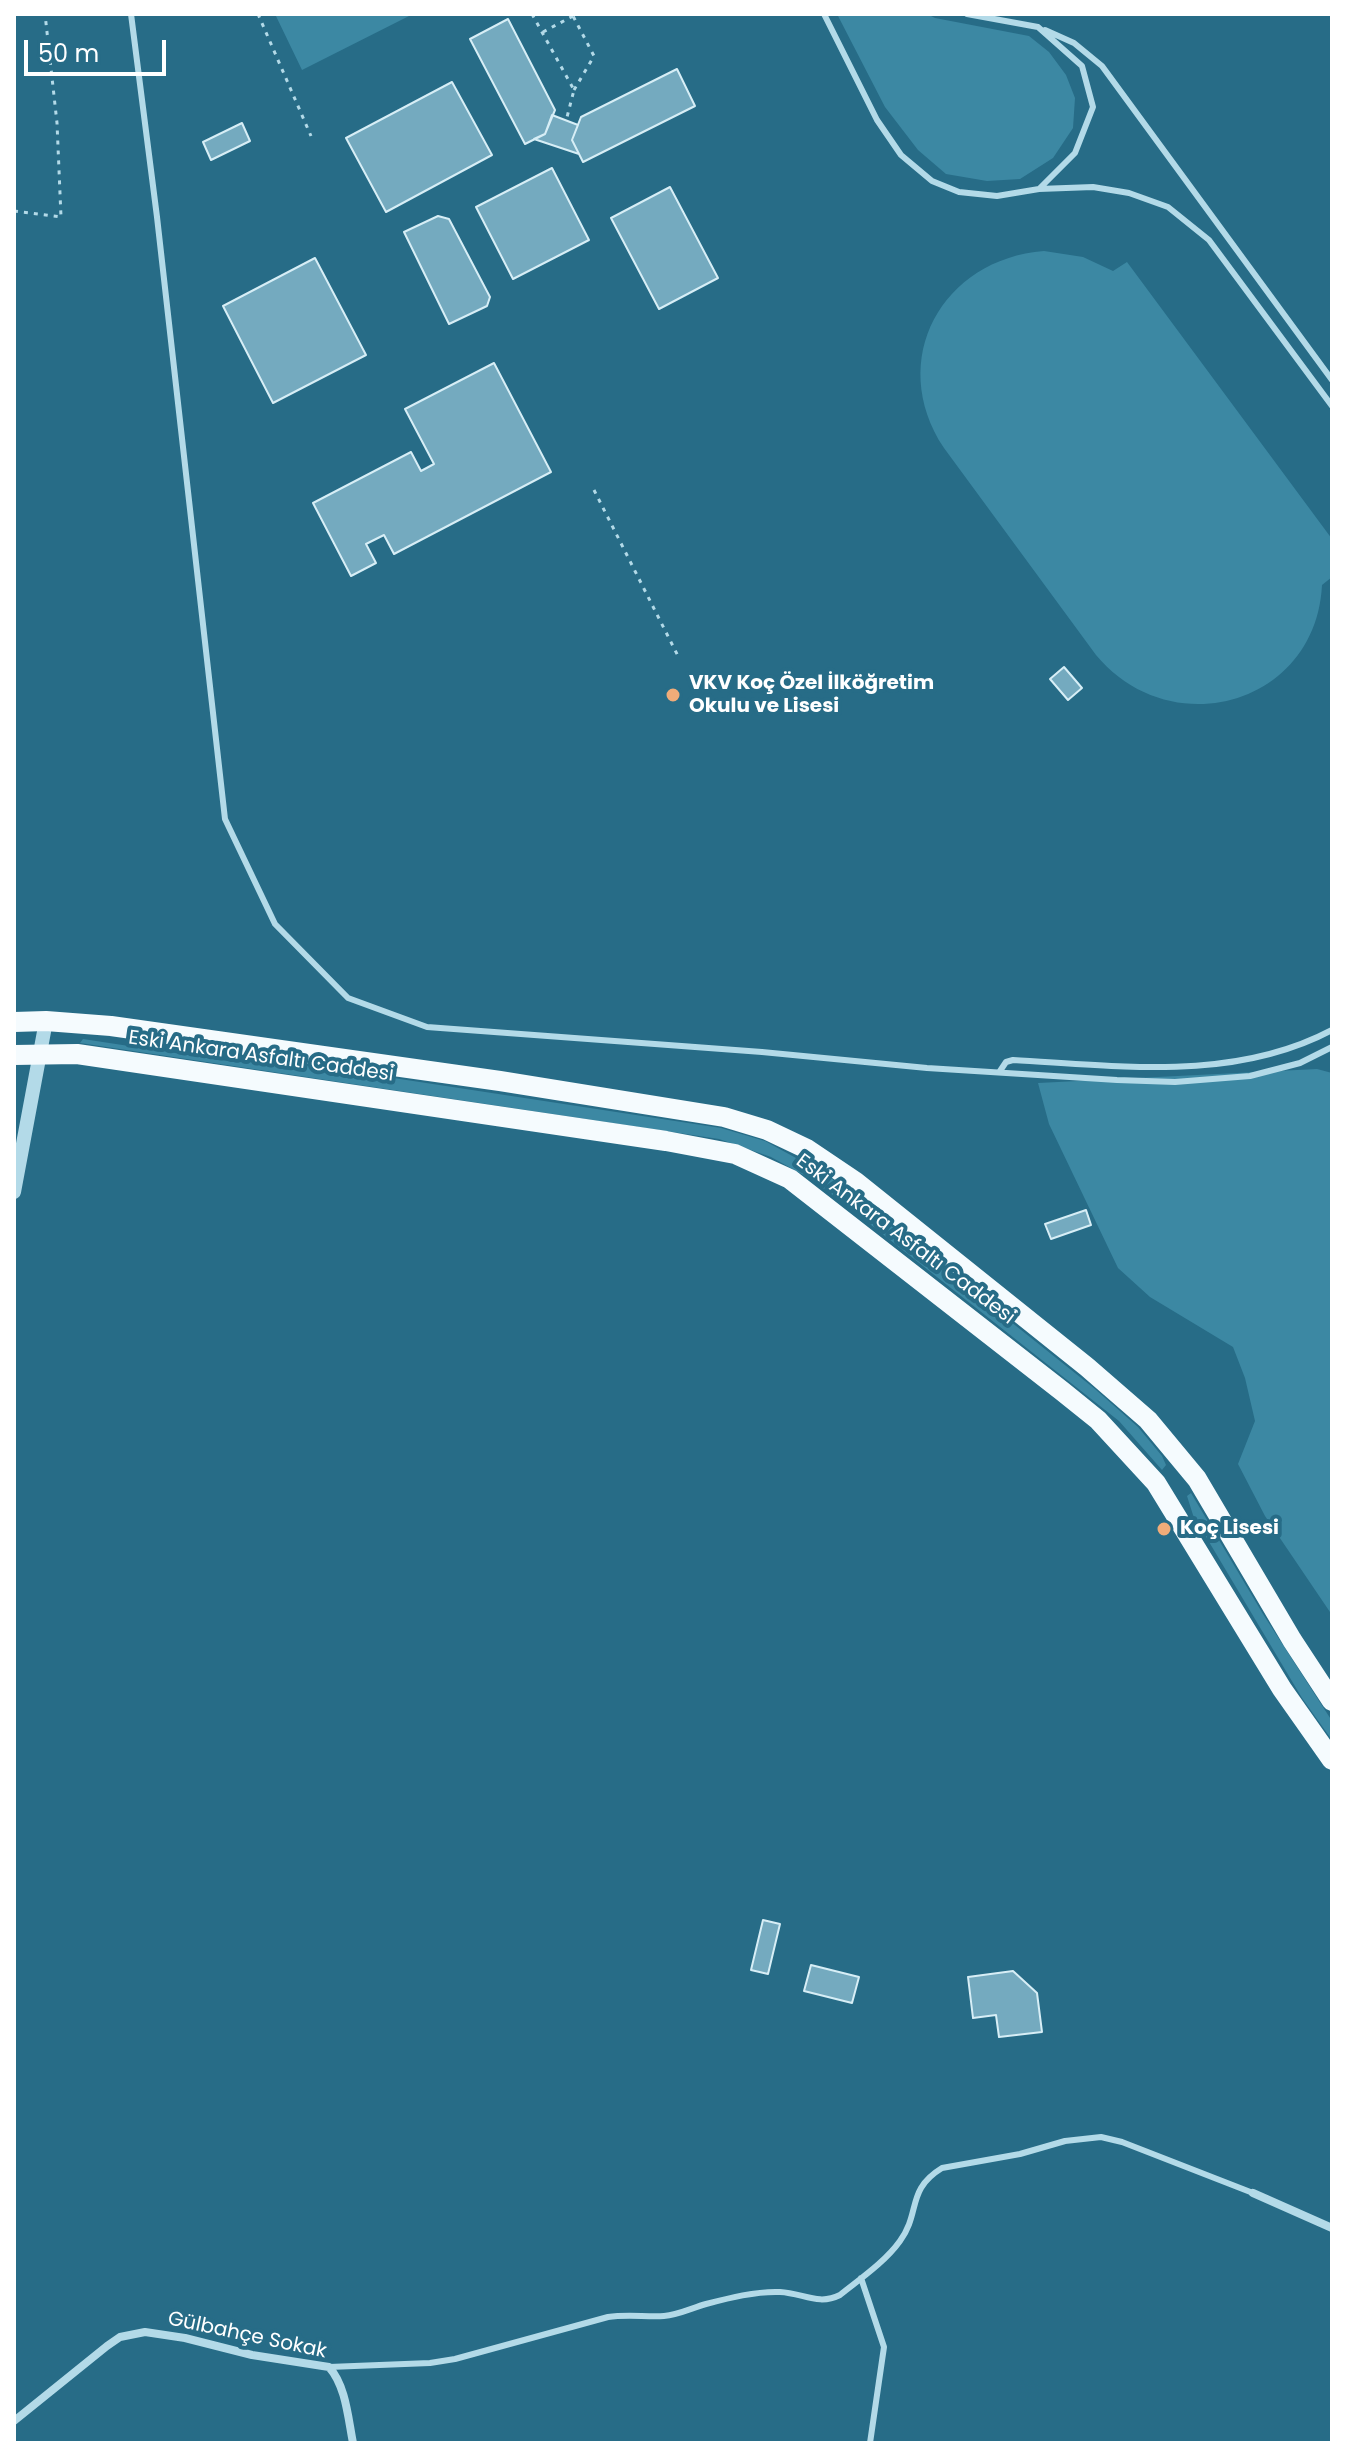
<!DOCTYPE html>
<meta charset="utf-8">
<style>
body{margin:0}
#map{position:relative;width:1346px;height:2457px;overflow:hidden;background:#276c87;font-family:Poppins,sans-serif}
canvas{display:block}
.frame{position:absolute;inset:0;border:16px solid #fff;pointer-events:none}
.scale{position:absolute;left:24px;top:40px;width:142px;height:36px;box-sizing:border-box;border:4px solid #fff;border-top:0;padding-left:10px;font-size:24px;line-height:28px;white-space:nowrap;color:#fff;-webkit-text-stroke:6px #276c87;paint-order:stroke}
</style>
<div id="map">
<canvas width="1346" height="2457"></canvas>
<div class="frame"></div>
<div class="scale">50 m</div>
</div>
<script>
const ctx = document.querySelector('canvas').getContext('2d');
ctx.lineJoin = 'round';
function paint(path, color) {
  ctx.fillStyle = color;
  ctx.fill(path, 'evenodd');
}
function trace(path, color, width, dash) {
  ctx.strokeStyle = color;
  ctx.lineWidth = width;
  ctx.lineCap = dash ? 'butt' : 'round';
  ctx.setLineDash(dash || []);
  ctx.stroke(path);
}
function drawText(font, color, halo, rows, align = 'center') {
  ctx.font = font + ' Poppins,sans-serif';
  ctx.lineWidth = 8;
  ctx.setLineDash([]);
  ctx.textBaseline = 'middle';
  ctx.strokeStyle = halo;
  ctx.fillStyle = color;
  for (const [text, x, y, turn = 0] of rows) {
    ctx.save();
    ctx.translate(x, y);
    ctx.rotate((+turn || 0) * Math.PI / 180);
    ctx.textAlign = isNaN(turn) ? turn : align;
    if (halo) ctx.strokeText(text, 0, 0);
    ctx.fillText(text, 0, 0);
    ctx.restore();
  }
}
const green = new Path2D(`
 M275,14h135l1,1 -109,55z
 M837,14h90l8,4 94,18 20,16 17,23 9,23 -2,30 -20,30 -33,21 -33,2 -41,-7 -28,-24 -33,-43z
 M1044,251l39,6 30,14 14,-9 205,277v38l-10,8c-6,120 -151,160 -226,70l-152,-207c-58,-88 -2,-189 100,-197z
 M83,1039l151,23 50,1 44,5 393,60 44,13 62,34 268,214 43,38 24,29 4,9 -4,5 -43,-49 -282,-223 -28,-20 -38,-21 -52,-18 -639,-96z
 M1317,1069l15,4v542l-67,-99 -27,-52 17,-43 -10,-43 -12,-31 -83,-50 -32,-29 -69,-144 -11,-41z
 M1191,1493l72,121 69,107v19l-30,-42 -109,-183 -6,-19z`);
const building = new Path2D(`
 M508,19l47,91 -10,24 -20,10 -55,-105z
 M677,69l18,37 -112,56 -11,-22 9,-23z
 M452,82l40,73 -106,57 -40,-74z
 M552,115l26,10 -6,15 7,14 -45,-15 11,-5z
 M242,123l8,18 -39,19 -8,-18z
 M552,168l37,72 -76,39 -37,-72z
 M670,187l48,91 -59,31 -48,-91z
 M438,216l11,3 41,78 -3,9 -38,18 -45,-92z
 M315,258l51,97 -93,48 -50,-97z
 M494,363l57,109 -157,82 -10,-19 -18,9 10,19 -25,13 -38,-73 98,-51 10,19 13,-7 -29,-55z
 M1064,667l18,21 -14,12 -18,-21z
 M1086,1210l5,15 -40,14 -6,-15z
 M763,1920l17,4 -12,50 -17,-4z
 M811,1965l48,12 -7,26 -48,-12z
 M1013,1971l24,22 5,39 -43,5 -3,-22 -23,3 -5,-41z`);
const path = new Path2D(`
 M258,14l53,122
 M532,14l42,76 -8,31
 M543,32l30,-16
 M574,90l20,-34 -21,-40 5,-2
 M14,211l47,6 -4,-94 -12,-109
 M594,490l84,166`);
const service = new Path2D(`
 M131,14l26,203 68,602 50,105 73,74 79,29 335,25 165,16 190,12 58,2 75,-6 50,-13 32,-16
 M824,14l53,106 24,35 31,26 27,11 38,4 42,-7 36,-36 18,-46 -11,-41 -44,-39 -71,-13
 M1045,30l29,13 28,23 230,314
 M1039,189l54,-2 36,6 39,14 41,33 123,166
 M1000,1071l6,-9 7,-2c107,6 221,22 319,-30
 M861,2278l23,69 -14,96
 M329,2367l101,-4 25,-4 153,-42c19,-3 37,0 56,-1 14,-1 28,-8 42,-12 23,-6 50,-13 74,-12 23,1 38,14 60,3 20,-16 45,-33 60,-54 21,-29 6,-51 42,-73l78,-14 45,-13 36,-4 21,5 131,51`);
const minor = new Path2D(`
 M1253,2193l79,35
 M14,2421l93,-75 13,-9 25,-5 40,6 67,17 77,12c17,19 19,51 24,76`);
const tertiary = new Path2D(`
 M14,1192l32,-171`);
const primary = new Path2D(`
 M14,1022l32,-1 65,5 389,55 224,36 43,13 40,19 49,33 231,185 61,53 49,59 95,161 40,61
 M14,1055l63,-1 589,87 69,13 55,25 272,212 36,29 58,63 126,206 50,71`);
const markers = [
 [673,695,8,"#f0ac79"],
 [1164,1529,8,"#f0ac79"]
];
const poiNames = [
 ["VKV Koç Özel İlköğretim",689,684],
 ["Okulu ve Lisesi",689,707],
 ["Koç Lisesi",1180,1529]
];
const streetNames = [
 ["Eski Ankara Asfaltı Caddesi",261,1057,8],
 ["Eski Ankara Asfaltı Caddesi",905,1240,37],
 ["Gülbahçe Sokak",247,2336,12]
];
paint(green, '#3c88a3');
paint(building, '#74aabf');
trace(building, '#d7eef6', 2);
trace(path, '#b3dae8', 3, [4, 6]);
trace(service, '#b3dae8', 6);
trace(minor, '#b3dae8', 8);
trace(tertiary, '#b3dae8', 14);
trace(primary, '#f5fbfe', 20);
for (const [x, y, r, color] of markers) {
  const dot = new Path2D();
  dot.arc(x, y, r, 0, 2 * Math.PI);
  ctx.fillStyle = color;
  ctx.fill(dot);
  trace(dot, '#276c87', 3);
}
drawText('bold 20px', '#fff', '#276c87', poiNames, 'left');
drawText('20px', '#fff', '#276c87', streetNames);
</script>
